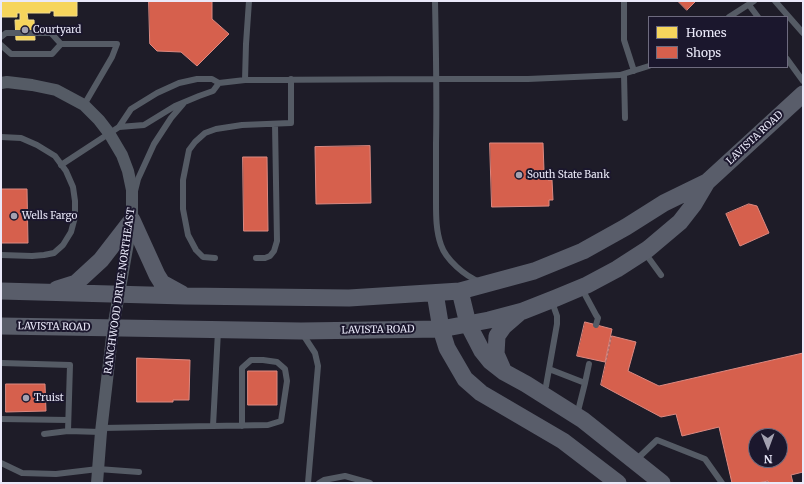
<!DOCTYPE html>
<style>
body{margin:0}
#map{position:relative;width:804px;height:484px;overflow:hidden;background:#1e1c28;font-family:Merriweather,serif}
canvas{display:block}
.frame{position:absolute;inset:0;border:2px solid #eae9f9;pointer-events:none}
.legend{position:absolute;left:648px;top:16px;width:140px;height:52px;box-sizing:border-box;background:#1b172d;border:1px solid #6e6b7f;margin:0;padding:5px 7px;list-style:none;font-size:12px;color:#eae9f9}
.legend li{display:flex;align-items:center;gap:8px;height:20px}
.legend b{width:20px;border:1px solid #6e6b7f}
.north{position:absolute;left:748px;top:428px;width:40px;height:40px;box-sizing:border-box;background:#1b172d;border:1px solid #6e6b7f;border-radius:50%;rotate:179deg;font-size:11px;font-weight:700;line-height:16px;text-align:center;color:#eae9f9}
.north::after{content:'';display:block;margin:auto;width:14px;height:18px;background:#a3a1b0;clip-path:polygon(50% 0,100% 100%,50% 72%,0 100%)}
</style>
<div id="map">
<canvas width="804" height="484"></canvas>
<div class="frame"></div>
<ul class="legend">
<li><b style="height:11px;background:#f6d55c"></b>Homes</li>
<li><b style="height:11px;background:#d6604d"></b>Shops</li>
</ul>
<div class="north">N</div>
</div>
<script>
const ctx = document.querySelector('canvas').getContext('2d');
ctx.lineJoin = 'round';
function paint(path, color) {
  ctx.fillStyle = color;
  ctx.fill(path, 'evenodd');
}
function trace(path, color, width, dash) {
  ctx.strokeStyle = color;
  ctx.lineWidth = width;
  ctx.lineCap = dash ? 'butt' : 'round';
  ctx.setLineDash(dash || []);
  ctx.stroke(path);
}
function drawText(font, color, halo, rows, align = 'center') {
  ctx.font = font + ' Merriweather,serif';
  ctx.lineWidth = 4;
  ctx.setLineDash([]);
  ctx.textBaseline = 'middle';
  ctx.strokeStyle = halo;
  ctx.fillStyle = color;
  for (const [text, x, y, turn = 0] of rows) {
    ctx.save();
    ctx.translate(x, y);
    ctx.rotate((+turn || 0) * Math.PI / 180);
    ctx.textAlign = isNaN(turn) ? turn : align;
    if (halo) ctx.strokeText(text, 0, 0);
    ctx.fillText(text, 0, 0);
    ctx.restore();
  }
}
const homes = new Path2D(`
 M1,1h76v15h-23v-5h-4v2h-23l1,7h6l1,20h-19l-1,-20h5v-7h-3v4h-16z`);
const shops = new Path2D(`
 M149,1h63v18l17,15 -32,32 -16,-14 -24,-1 -7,-7z
 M678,1h18l-9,9z
 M490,143h53l1,28h4v9h4l1,20h-4v6l-57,1z
 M370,146l1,57 -55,1 -1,-57z
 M243,157h24l1,74h-24z
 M1,189h26l1,54h-27z
 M749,204l8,2 12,27 -29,13 -14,-32z
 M585,322l27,7 -7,33 -28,-6z
 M612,336l24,6 -8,29 31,15 144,-33v119l-12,3 2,8h-25v-2l-11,2h-25l-13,-56 -37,9 -6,-22 -15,3 -60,-32zM756,436h24v24h-24z
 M137,358l53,2 -1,40h-16v2h-36z
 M248,371h29v34h-29z
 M6,384h39l1,27 -40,1z`);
const service = new Path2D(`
 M435,1c1,48 2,96 1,143 0,20 0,39 0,58 0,14 0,29 5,43 5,15 24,31 39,37
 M624,1v39l10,31
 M775,1l28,32
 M749,5l9,12
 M729,17l25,-16
 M1,37l5,-4h45l10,11
 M1,45l10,9h41l9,-10h56l-5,13 -28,48
 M787,59l16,22
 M624,74l1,44
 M245,80l1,-36 3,-43
 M119,127l12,-18 26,-16 22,-10 18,-4h15l7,4 26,-3 192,-1h91l92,-4 29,-9
 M1,137l20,1 16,7 18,11 11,15 7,16 2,14v16l-4,15 -8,13 -9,8 -10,2 -12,1 -31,-1
 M61,165l58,-38 25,-2 31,-19 24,-10 14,-5 6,-8
 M135,191l3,-12 16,-35 17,-26 12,-14
 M645,253l16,22
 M215,258l-12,-1 -7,-7 -8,-15 -5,-26v-29l6,-30 6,-8 10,-9 11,-4 26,-4 49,-2v-44
 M256,258h9l5,-2 4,-5 3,-10 -2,-117
 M582,289l14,26 2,3 -2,7
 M302,333l13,20 3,13 -10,117
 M1,363l69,2 -2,66
 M549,369l36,14 -8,32
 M585,383l4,-19
 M542,394l4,-8 11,-62v-8l-5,-14
 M1,419l67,1
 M213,426l5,-95
 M102,428l166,-3 13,-4 6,-40 -2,-12 -8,-7 -14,-2h-12l-9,8v58
 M44,434l24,-3 33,1
 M636,460l21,-20 48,19 17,24
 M1,463l21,10 34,1 42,-5 41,3
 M319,483l5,-3 21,-4 25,7`);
const minor = new Path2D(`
 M1,83l6,-1 25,3 24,5 28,15 15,15 10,13 13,22 6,16 4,19v30l-19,108 -12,104 -4,51`);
const secondary = new Path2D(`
 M57,289l19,-6 25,-23 31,-40 25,55 5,8 20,11
 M1,291l184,5 164,2 111,-7 74,-20 49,-20 43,-24 38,-24 43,-21
 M460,291l8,33 14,27 8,10 14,11 22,12 57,36 79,63
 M435,293l6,36 6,19 18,31 16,14 82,48 55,42
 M1,326l300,5 140,-2 48,-9 34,-9 33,-13 31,-13 30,-16 31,-20 32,-27 14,-18 13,-22 96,-88
 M503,370l-7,-16 1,-18 7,-10 15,-13`);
const markers = [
 [25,30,4,"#a3a1b0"],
 [519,175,4,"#a3a1b0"],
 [14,216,4,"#a3a1b0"],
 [26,398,4,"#a3a1b0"]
];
const poiNames = [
 ["Courtyard",33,30],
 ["South State Bank",527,175],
 ["Wells Fargo",22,216],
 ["Truist",34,398]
];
const streetNames = [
 ["LAVISTA ROAD",755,138,-43],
 ["RANCHWOOD DRIVE NORTHEAST",120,291,-82],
 ["LAVISTA ROAD",54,327,1],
 ["LAVISTA ROAD",378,330,-1]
];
paint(homes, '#f6d55c');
trace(homes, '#f2db8b', 1);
paint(shops, '#d6604d');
trace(shops, '#dc8981', 1);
trace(service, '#555b65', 6);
trace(minor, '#555b65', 12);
trace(secondary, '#595d6a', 17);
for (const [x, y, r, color] of markers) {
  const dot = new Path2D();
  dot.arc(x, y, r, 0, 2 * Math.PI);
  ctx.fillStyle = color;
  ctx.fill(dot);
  trace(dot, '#1b172d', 1.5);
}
drawText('10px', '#eae9f9', '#1b172d', poiNames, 'left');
drawText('10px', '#eae9f9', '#1b172d', streetNames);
</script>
